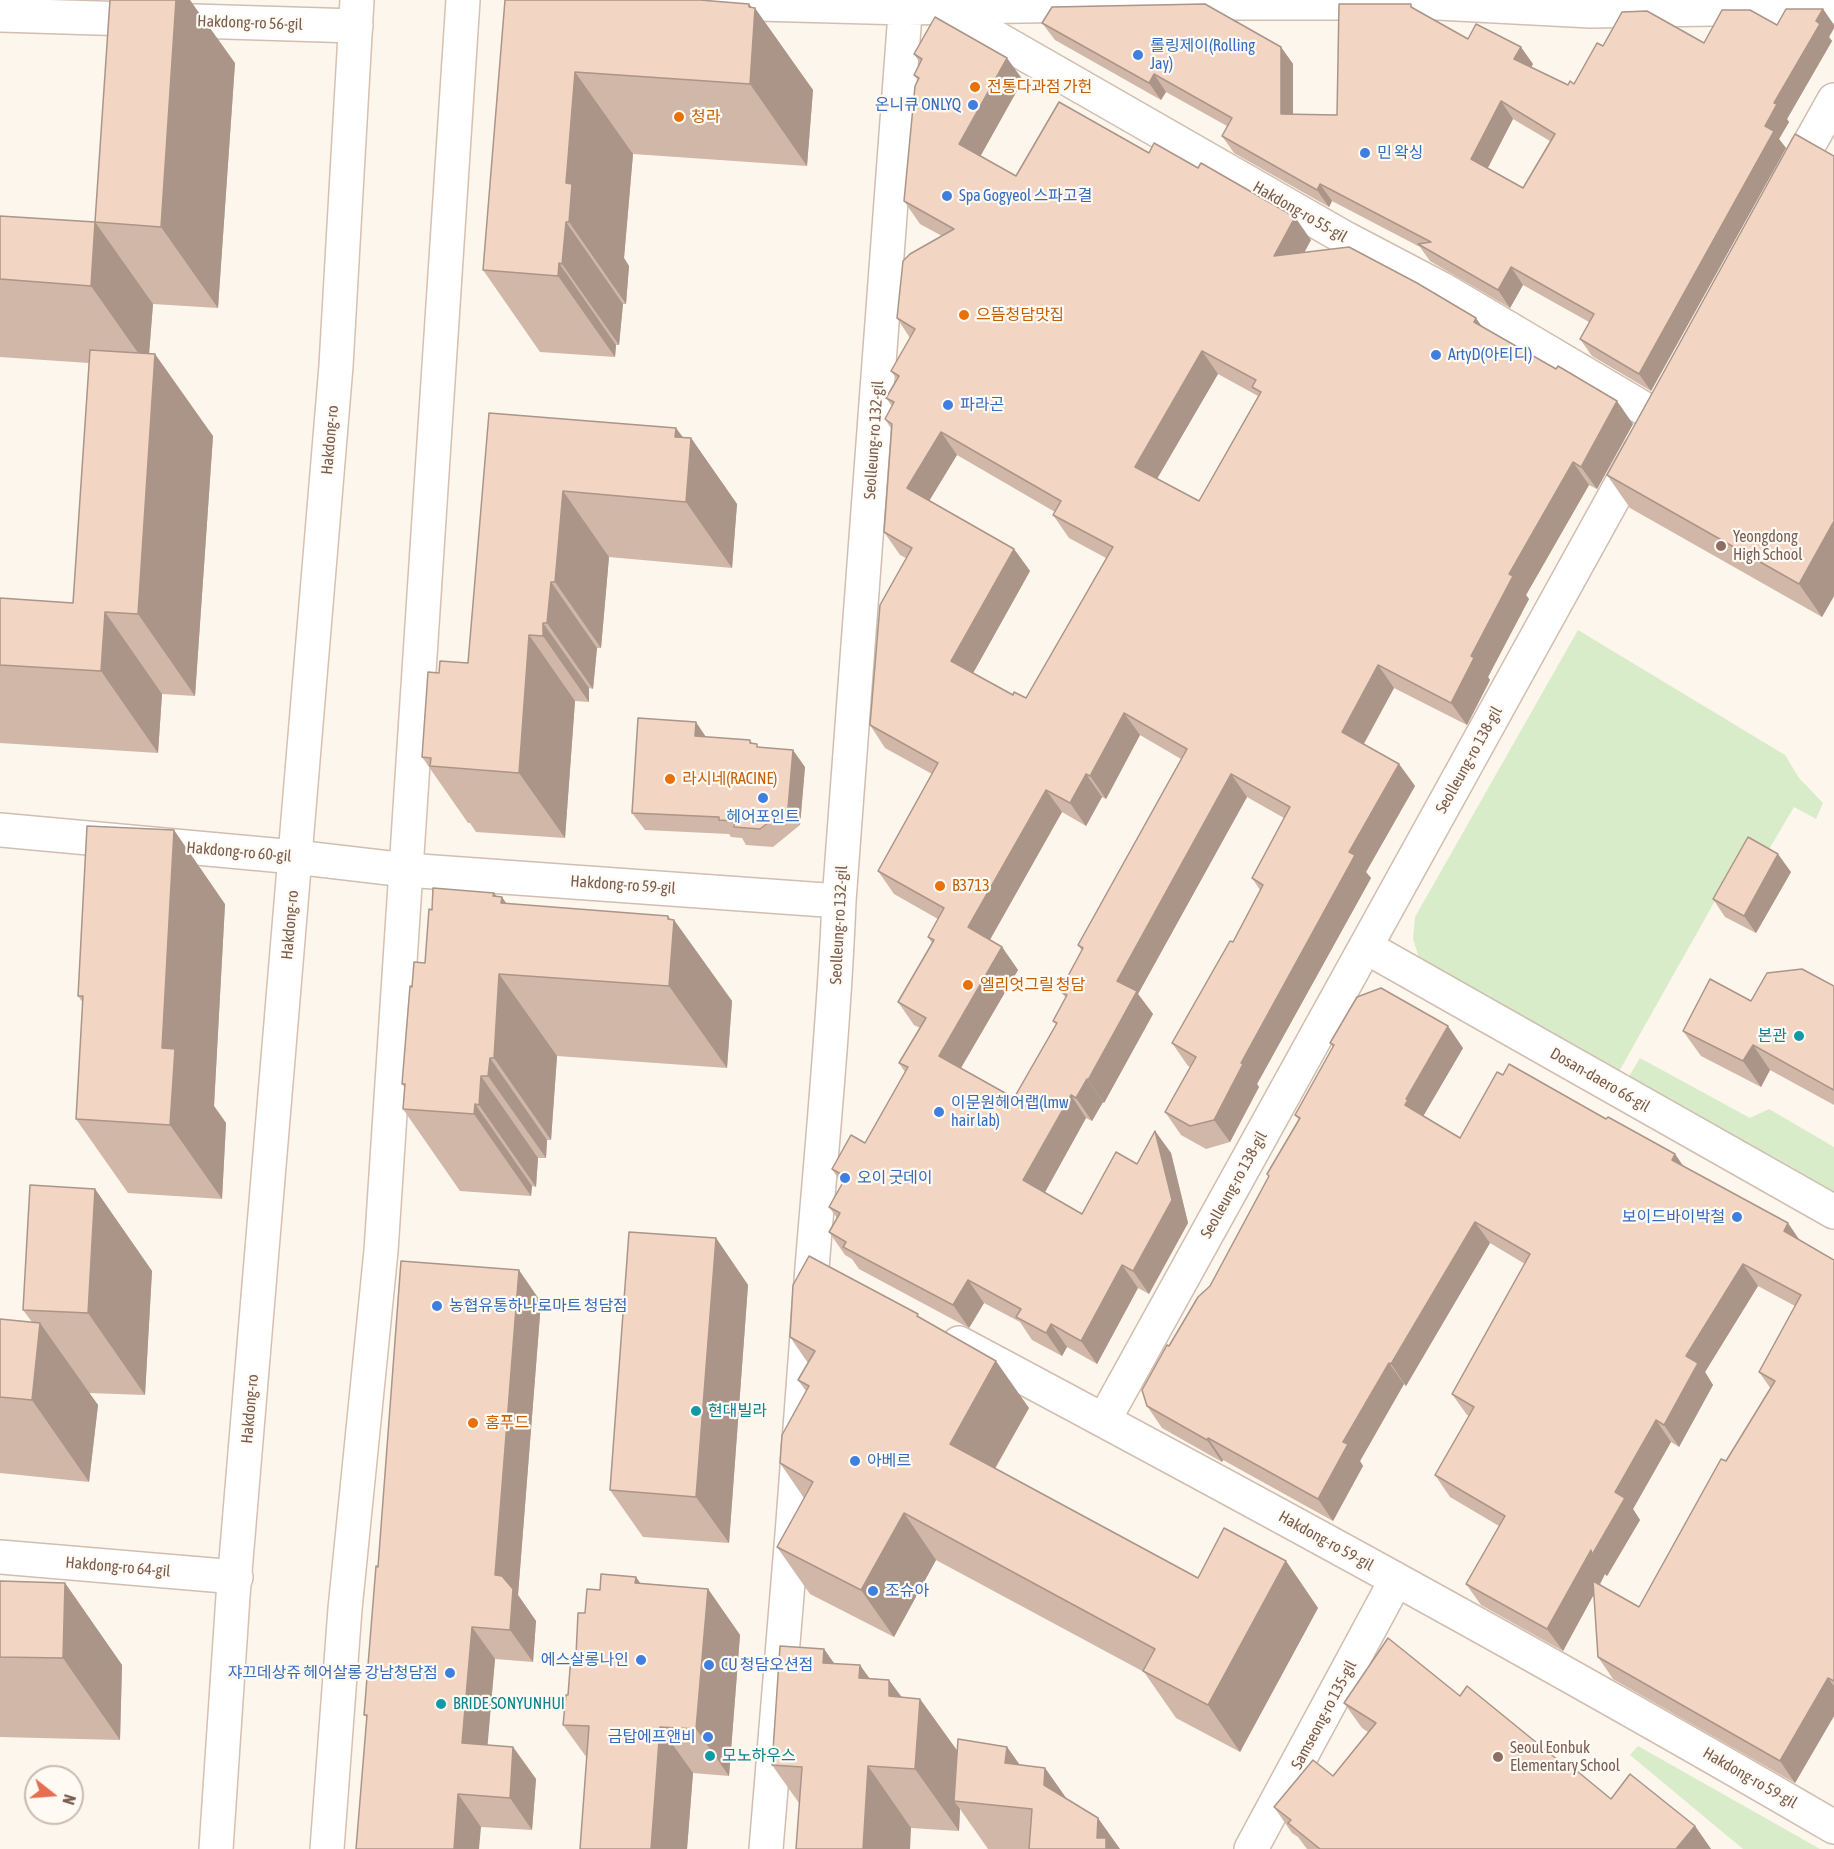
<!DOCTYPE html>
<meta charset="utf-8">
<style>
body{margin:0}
#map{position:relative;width:1834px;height:1849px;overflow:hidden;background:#fdf6ec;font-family:"Asap Condensed",sans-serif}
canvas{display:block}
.north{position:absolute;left:24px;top:1765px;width:60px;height:60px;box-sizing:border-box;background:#fffaf3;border:2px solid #cabbb1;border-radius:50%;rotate:107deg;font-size:16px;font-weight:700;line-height:24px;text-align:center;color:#7a5c4d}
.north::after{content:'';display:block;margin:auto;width:21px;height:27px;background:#e76f51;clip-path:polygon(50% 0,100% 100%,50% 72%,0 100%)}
</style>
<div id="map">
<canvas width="1834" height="1849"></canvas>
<div class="north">N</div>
</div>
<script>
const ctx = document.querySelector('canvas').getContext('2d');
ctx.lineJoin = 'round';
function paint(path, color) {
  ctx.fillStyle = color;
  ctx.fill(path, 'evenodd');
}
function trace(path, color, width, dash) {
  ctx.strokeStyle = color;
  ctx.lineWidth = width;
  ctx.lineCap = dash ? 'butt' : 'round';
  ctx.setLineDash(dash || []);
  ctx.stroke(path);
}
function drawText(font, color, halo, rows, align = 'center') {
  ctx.font = font + ' "Asap Condensed","Noto Sans KR",sans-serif';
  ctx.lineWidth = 4.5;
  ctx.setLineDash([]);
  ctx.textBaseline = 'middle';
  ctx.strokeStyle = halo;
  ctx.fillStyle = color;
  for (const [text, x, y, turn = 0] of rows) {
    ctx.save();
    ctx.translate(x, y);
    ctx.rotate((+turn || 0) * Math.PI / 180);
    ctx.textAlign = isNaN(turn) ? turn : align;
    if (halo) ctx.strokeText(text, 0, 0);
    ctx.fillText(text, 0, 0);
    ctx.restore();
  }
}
const green = new Path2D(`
 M1578,630l207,125 14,23 24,25 -7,16 -22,-12 -26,44 -21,-7 -130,231 -195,-108 -9,-28 2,-22z
 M1640,1058l110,60 19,-9 65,38v45l-206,-114z
 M1638,1746l182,103h-77l-113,-94z`);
const street = new Path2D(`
 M612,0l294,8 292,-5h240l153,8 243,-4
 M944,8l401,230 97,51 216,128
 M0,15l356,11
 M1788,182l46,-82
 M0,830l295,27 111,13 433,31
 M1366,947l468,265
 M959,1343c294,157 587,316 875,484
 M1104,1420l536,-970
 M0,1557l236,20
 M766,1849c17,-194 32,-387 46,-581 10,-123 22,-245 27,-367l67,-901
 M1251,1849l145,-269`);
const secondary = new Path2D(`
 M216,1849l17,-253 103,-1230 21,-366
 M327,1849l18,-240 36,-358 82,-1251`);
const wall = new Path2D(`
 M505,0l247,8 61,82 -6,76 -174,-12 -9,104 5,8 -3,38h-3l-4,41h-3l-1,12 -75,-5 -57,-82z
 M1414,9l54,30 65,25 -2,3 37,18 6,-1 29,-38 101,-3 73,-18 46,-16 11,16v3l-5,9 3,4 -45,78 2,3 -10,17 7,9 -135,243 -59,-35 -12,-17 9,-17 -66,-37 -13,23 -80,-47 -10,-14 -88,-46 -3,6 -95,-54 -12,-17 5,-10 -61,-34 -5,8 -106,-60 -13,-17 239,24 12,17v51h44zM1513,119l37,22 -27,47 -35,-20z
 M914,54l109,26 -43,76 36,20 133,-23 162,87 -7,12 179,76 150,96 -36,65 -8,-4 -63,110 3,4 -41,78 2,3 -23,45 -73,-37 -30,56 35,20 16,22 -49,86 5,6 -114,206 2,3 -29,55 -24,7 -25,-14 -16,-23 25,-45 -2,-1 -16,-23 61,-101 27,-52 -8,-12 32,-60 -37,-21 -109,197 15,20 -49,89 -1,-1 -11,19 -6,-3 -41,74 37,22 55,-50 18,-33 16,22 17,70 -39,71 -11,-6 -41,76 -30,-17 -5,9 -30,-16 -12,-18 -36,-19 -15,25 -110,-59 -7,-10 -7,-4 -16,-23 8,-14 -8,-11 13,-23 -10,-15 33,-26 40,-71 -6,-9 21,-35 -6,-3 -16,-23 34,-59 -4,-6 10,-18 -44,-25 -16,-23 54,-97 -47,-26 -15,-23 36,-167 -6,-3 -16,-23 8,-102 -7,-11 7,-13 -6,-8 11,-19 -6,-8 19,-33 -13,-20 45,-82 -22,-12 -16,-23 14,-121 -4,-5 6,-12zM1218,374l40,22 -59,105 -42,-22zM957,455l98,57 -2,3 16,23 37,20 -80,140 -13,-3 -40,-22 57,-102 -16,-22 -85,-48zM1140,735l41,24 -103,186 4,6 -22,40 6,7 -13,23 3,3 -42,74 -53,-30 57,-98 -16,-23 -12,-7 72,-128 24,14 16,-29 4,2z
 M235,63l-17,245 -65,-4 -4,50 64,82 -18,260 -33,-2 -4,59 -158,-10v-145l73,5 16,-240 -89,-6v-141l95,6z
 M1834,156v440l-12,21 -192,-109 -23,-33z
 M489,413l187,15 7,9 8,1 46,66 -5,64 -123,-11 -8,91h-4l-4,41 -4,-1v14l-14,-1 -10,137 -89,-6 -6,-9h-2l-46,-66 46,-94z
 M706,737l44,3 3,4 6,3 46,20 -5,58 -27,22 -27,-2 -4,-7 -11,-1 -2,-3 -84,-4 -13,-17z
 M1791,872l-35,61 -31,-16 -12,-18z
 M494,893l3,4 9,7 168,16 58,81 -5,67 -170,-12 -6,84h-4l-1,18h-8l-2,29 -4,-1 -1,10 -71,-5 -57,-82 2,-21 -3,-4 10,-97 13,-24 7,-53z
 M225,904l-11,202 12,17 -4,76 -94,-6 -52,-74 7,-116 -5,-7z
 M1834,986v119l-64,-35 -9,17 -60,-31 -18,-25 68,-30z
 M1330,1043l133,5 -40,68 37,22 43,-63 103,44 69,35 8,12 117,74 34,20v456l-39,67 -182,-104 -15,-22 -4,-63 -31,57 -82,-46 -15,-21 33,-58 -49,-29 -15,-22 34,-59 -2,-1 -15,-21 73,-130 -35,-21 -84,143 -2,-2 -44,77 3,5 -30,55 -110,-61 -1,2 -60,-34 -15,-22 22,-60 41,-60 59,-109 -2,-3 32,-54 -4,-5 38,-68zM1758,1286l37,20 -36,66 12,17 -132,218 -39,-22 5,-11 2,2 33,-56 -7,-11 38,-67 8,5 34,-62 -8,-13z
 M95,1189l57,82 -7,124 -56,-2 9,12 -9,77 -89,-9v-154l32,3 -9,-12z
 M716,1238l32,47 -19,258 -86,-6 -33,-47z
 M541,1302l-23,293 18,26 -3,41 -38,-3 -8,86 26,2 23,32 -4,51 -51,-3 -117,-112 14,-148z
 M922,1319l107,89 -34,61 203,109 88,-17 32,47 -78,144 -64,-34 -32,-46 -208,-112 -42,77 -84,-43 -33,-47 27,-49 -24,-35 26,-72 -8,-11 10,-17 -18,-26z
 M0,1581l65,2 57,82 -2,75 -120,-3z
 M641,1583l67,6 32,46 -11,141 -36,-3 -6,76h-107l7,-91 -24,-33 13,-70 9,-42 15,-23z
 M824,1649l10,14 36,15 19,2 13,17 18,2 37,52 50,-4 13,18 25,3 21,30 54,51h-132l-28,-40 -1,22 -48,-3 -112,-25 -27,-38z
 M1460,1696l104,69 47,34 84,27 16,23h-404l-9,-12 -6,-4 -18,-26 59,-31 35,-44 -6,-4 -18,-25z`);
const shadedWall = new Path2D(`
 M176,0h14l45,63 -17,245 -57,-81z
 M749,4l6,8v-4l58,82 -6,76 -57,-82z
 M1823,9l11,16v3l-5,9 3,4 -45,78 2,3 -10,17 7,9 -135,243 -12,-17 126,-248 9,-23z
 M1281,47l12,17v68l-12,-18z
 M1521,47l12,17 -7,13 -12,-18z
 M1007,58l16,22 -48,86 -16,-22z
 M575,72l58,82 -9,104 5,8 -3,38 -57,-82 -3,-39z
 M1154,74l12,18 -5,8 -12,-17z
 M1501,101l12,18 -30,58 -12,-18z
 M1320,184l12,17 -3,6 -12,-17z
 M1295,217l16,23 -21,39 -16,-23z
 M95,222l58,82 -5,63 -57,-81z
 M566,222l57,82 -4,41 -57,-81z
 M559,263l57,82 -1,12 -57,-81z
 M1511,267l12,18 -13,23 -12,-18z
 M1476,318l16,23 -18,-19z
 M1202,351l16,23 -67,115 -16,-22z
 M155,354l58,82 -18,260 -57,-82z
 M1617,401l16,23 -36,65 -16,-22z
 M676,428l14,20 1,-10 46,66 -5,64 -46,-66 -11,-65z
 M941,432l16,23 -34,56 -16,-23z
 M1573,462l16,23 -63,110 3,4 -41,78 2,3 -23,45 -16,-22 20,-47 38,-82z
 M563,491l46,66 -8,91 -46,-66z
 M1834,521v75l-12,21 -23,-33z
 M1014,549l16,22 -63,113 -16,-23z
 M551,582l46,66 -4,41 -46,-66z
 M105,612l57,82 -4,59 -57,-82z
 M543,623l46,65v14l-46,-66z
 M529,635l46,66 -10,137 -46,-65z
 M1378,665l16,23 -36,66 -16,-22z
 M1124,713l16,22 -34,64 -16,-23z
 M696,722l12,18 -13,-4z
 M793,750l12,17 -5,58 -12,-17z
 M1399,764l16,22 -49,86 5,6 -114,206 2,3 -29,55 -16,-22 27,-57 108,-211z
 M1086,774l16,23 -16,29 -16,-23z
 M1231,774l16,23 -109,197 15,20 -49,89 -16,-23 29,-99z
 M1046,790l16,22 -78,138 -16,-23z
 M174,830l51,74 -11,202 12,17 -4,76 -52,-74 -8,-77z
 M1778,854l13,18 -35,61 -12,-17z
 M494,893l7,10 1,-6 56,81 -7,-3v3l-58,-82z
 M668,916l6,9v-5l58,81 -5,67 -58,-82z
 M1002,947l16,23 -63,108 -16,-22z
 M499,974l58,82 -6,84 -57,-82z
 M1448,1026l15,22 -42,72 -16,-15 1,-6z
 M1753,1045l17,25 -9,17 -18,-26z
 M490,1058l57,82 -1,18 -58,-82z
 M481,1076l57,82 -2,29 -57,-82z
 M1087,1079l16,23 -11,19 -16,-23z
 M1071,1095l15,23 -47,85 -16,-23z
 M475,1104l57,82 -1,10 -57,-82z
 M1155,1131l16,22 17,70 -39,71 -16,-23z
 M1675,1154l15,22 -18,-16z
 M95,1189l57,82 -7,124 -57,-82z
 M1475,1222l15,21 -84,143 -15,-22z
 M1788,1223l15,22 -19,-14z
 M716,1238l32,47 -19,258 -33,-46z
 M1743,1264l15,22 -53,86 8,13 -34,62 -15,-22 22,-69z
 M1122,1265l16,23 -41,76 -16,-23z
 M519,1270l22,32 -23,293 18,26 -3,41 -23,-32 -15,-55z
 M968,1280l16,23 -15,25 -16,-23z
 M40,1323l58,82 -9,77 -57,-82z
 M1051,1324l16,23 -5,9 -16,-23z
 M996,1361l33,47 -47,83 -32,-47z
 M1389,1363l15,21 -44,77 3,5 -30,55 -15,-22 25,-57z
 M1656,1420l15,22 -38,67 7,11 -33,56 -2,-2 -42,77 -16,-22 68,-137z
 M1208,1438l15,22 -1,2 -15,-22z
 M904,1513l32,47 -42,77 -33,-47z
 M1286,1561l32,47 -78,144 -32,-47z
 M636,1577l33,46 -34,-40z
 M65,1583l57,82 -2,75 -57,-82z
 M708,1589l32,46 -11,141 -33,-47z
 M472,1627l23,32 -10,116 -23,-32z
 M824,1649l43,62 -44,-48z
 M860,1665l44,62 -45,-49z
 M1828,1678l6,8v30l-39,67 -15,-22z
 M889,1680l30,42 1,-23 44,61 -10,41 6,8 -1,22 -44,-62 -26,-73z
 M660,1727l33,46 -6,76h-36z
 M513,1747l23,32 -4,51 -22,-32z
 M1007,1747l52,74 -54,-58z
 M868,1766l43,62 -1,21h-47z
 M1045,1768l52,74 -53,-57z
 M458,1794l23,33 -2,22h-25z
 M1098,1818l22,31h-15l-8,-11z
 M1695,1826l16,23h-35z`);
const building = new Path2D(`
 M110,0h66l-15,227 -66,-5z
 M505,0h195l49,4v3l6,1 -5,76 -175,-12 -9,111 6,1 -3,38h-3l-4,42 -3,-1 -1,13 -75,-6z
 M1205,4l76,43v67l56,1 2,-111h72v3l57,32 8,-15 45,23 -7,12 54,26 2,-4 4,3 23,-41 6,3 19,-34 25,-1 57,32 18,-33h28l27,15 9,-16h37l-7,12 4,3 -46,79 3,1 -12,22 9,5 -135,243 -59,-35 14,-25 -83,-47 -13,23 -80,-46 13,-2 -111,-58 -3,6 -95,-54 10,-18 -78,-44 -5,9 -107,-60 10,-16zM1501,101l54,33 -32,54 -52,-29z
 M935,17l72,41 -48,86 57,32 43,-74 90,51 5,-10 44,25 3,-5 94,54 -21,39 75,-9 68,36 59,35 -2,4 82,47 2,-3 59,35 -36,66 -8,-5 -64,112 4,2 -42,80 3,2 -23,45 -73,-38 -36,67 57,32 -50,88 6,3 -114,208 2,1 -29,56 -24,6 -25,-14 31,-55 -24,-14 58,-102 3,1 30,-57 -11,-7 38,-71 -59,-33 -114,207 20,10 -49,89 -1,-1 -11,19 -5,-3 -48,85 59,34 34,-62 21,12 18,-33 17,69 -39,71 -11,-6 -41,76 -30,-17 -5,9 -30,-16 5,-8 -53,-29 -15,25 -110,-58 3,-5 -17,-10 11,-19 -11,-6 17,-30 -14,-8 19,-34 14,8 43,-76 -9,-4 27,-45 -28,-16 36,-62 -6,-3 16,-29 -66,-37 60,-108 -68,-38 10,-120 32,-57 -28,-16 8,-108 -7,-5 9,-17 -8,-4 13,-22 -8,-5 24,-42 -18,-11 6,-57 7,-7 44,-25 -50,-28 11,-115 4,-8 -5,-3 8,-16 -8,-5zM1202,351l54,29 -4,7 9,5 -62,109 -64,-34zM941,432l120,69 -8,14 60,32 -87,151 -12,-6 -1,3 -62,-34 63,-112 -107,-61zM1124,713l63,36 -109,196 5,3 -23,43 7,4 -14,26 4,2 -43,75 -75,-42 63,-109 -34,-20 78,-137 24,13 16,-29 4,2z
 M1795,134l39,22v365l-35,63 -192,-109z
 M0,216l95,6 -4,64 -91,-7z
 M90,350l65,4 -17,260 -33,-2 -4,59 -101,-6v-67l73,5z
 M489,413l187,15 -1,9 16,1 -5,64 -123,-11 -8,91h-4l-4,41h-4v13l-14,-1 -10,138 -89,-7 1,-8 -9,-1 6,-85 11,1 1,-12 28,2z
 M638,718l58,4 -1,14 55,4v3l7,1v3l36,3 -5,58 -28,21 -26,-2 1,-6 -16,-1v-3l-87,-4z
 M87,826l87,4 -12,218 13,1 -5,76 -94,-6 7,-123h-5z
 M1748,837l30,17 -34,62 -31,-17z
 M433,888l61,5 -1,3 9,1 -1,6 167,13v3l6,1 -5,66 -170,-12 -5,84h-4l-2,18h-7l-2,29 -4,-1 -1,10 -71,-5 2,-25h-3l8,-98 2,1 2,-25 11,1 4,-54 3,1z
 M1802,969l32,17v104l-81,-45 -10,16 -60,-30 27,-52 41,22 16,-28z
 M1381,988l67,38 -42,73 2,1 -3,5 55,33 37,-66 6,3 6,-11 97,55 2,-2 67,37 -3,6 116,63 -4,8 50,29v421l-6,-3 -48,83 -182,-104 -5,-76 46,26 82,-148 5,2 49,-80 -16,-9 42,-77 -58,-31 -57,92 12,7 -34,62 -8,-5 -41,72 10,6 -33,57 -1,-5 -44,79 -81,-45 39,-68 -70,-41 39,-68 -22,-13 78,-140 -55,-32 -84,142 -2,-1 -46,79 5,2 -30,55 -110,-61 -1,2 -60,-34 -5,-16 25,-45 2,1 29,-49 12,-11 59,-110 -2,-2 33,-56 -5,-3 39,-70 -4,-2 27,-46z
 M30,1185l65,4 -7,124 -65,-3z
 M629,1232l87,6 -20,259 -86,-7z
 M809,1256l109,58 -1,2 79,45 -46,83 248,134 26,-50 62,33 -78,144 -65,-34 12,-22 -251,-136 -43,77 -84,-43 36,-65 -33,-19 2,-28 27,-49 -11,-6 17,-29 -25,-14 3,-52z
 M401,1261l118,9 -24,305 7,1 11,13 -3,41 -38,-3 -10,116 51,4 -3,51 -52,-4 -4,55h-98l11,-134h-3l12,-149 2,1z
 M0,1319l40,4 -8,77 -32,-3z
 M601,1574l35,3 -1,6 73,6 -12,140 -36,-2 -9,122h-71l9,-123 -26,-1 3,-30h2l3,-39 5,-1 2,-42h7l2,-24 13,1z
 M0,1581l65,2 -2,75 -63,-1z
 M1388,1638l72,58 7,-10 97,79 2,-3 45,37 19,-25 65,52 -19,23h-356l-32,-26 3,-3 -17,-13 39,-47 20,16 43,-53 -32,-20z
 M780,1646l44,3 -1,14 37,2 -1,13 30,2v16l31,3 -5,70 -47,-3 -5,83h-67l6,-82 -30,-2z
 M958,1739l49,8 -2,16 40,5 -1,17 54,33 -1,20h9v11h-77l3,-40 -78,-8z`);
const markers = [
 [1138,55,6,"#3f7fe0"],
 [975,87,6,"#e8710a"],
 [973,105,6,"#3f7fe0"],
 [679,117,6,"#e8710a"],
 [1365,153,6,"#3f7fe0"],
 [947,196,6,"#3f7fe0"],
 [964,315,6,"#e8710a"],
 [1436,355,6,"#3f7fe0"],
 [948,405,6,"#3f7fe0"],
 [1721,546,6,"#8d6e63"],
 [670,779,6,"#e8710a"],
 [763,798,6,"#3f7fe0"],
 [940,886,6,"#e8710a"],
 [968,985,6,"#e8710a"],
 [1799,1036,6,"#0f9aa8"],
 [939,1112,6,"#3f7fe0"],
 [845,1178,6,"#3f7fe0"],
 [1737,1217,6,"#3f7fe0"],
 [437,1306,6,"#3f7fe0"],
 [696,1411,6,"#0f9aa8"],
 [473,1423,6,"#e8710a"],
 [855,1461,6,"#3f7fe0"],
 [873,1591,6,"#3f7fe0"],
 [641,1660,6,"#3f7fe0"],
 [709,1665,6,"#3f7fe0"],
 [450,1673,6,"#3f7fe0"],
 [441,1704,6,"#0f9aa8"],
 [708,1737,6,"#3f7fe0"],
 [710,1756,6,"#0f9aa8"],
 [1498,1757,6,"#8d6e63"]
];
const streetNames = [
 ["Hakdong-ro 56-gil",250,23,2],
 ["Hakdong-ro 55-gil",1300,212,30],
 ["Hakdong-ro",330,440,-85],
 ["Seolleung-ro 132-gil",874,440,-86],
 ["Seolleung-ro 138-gil",1469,760,-61],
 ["Hakdong-ro 60-gil",239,852,5],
 ["Hakdong-ro 59-gil",623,885,4],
 ["Hakdong-ro",290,925,-85],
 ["Seolleung-ro 132-gil",839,925,-87],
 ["Dosan-daero 66-gil",1600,1080,30],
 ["Seolleung-ro 138-gil",1234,1185,-61],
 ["Hakdong-ro",250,1409,-85],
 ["Hakdong-ro 59-gil",1326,1541,29],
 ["Hakdong-ro 64-gil",118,1567,5],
 ["Samseong-ro 135-gil",1324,1715,-62],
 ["Hakdong-ro 59-gil",1750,1778,30]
];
const shopNames = [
 ["롤링제이(Rolling",1150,46],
 ["Jay)",1150,64],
 ["온니큐 ONLYQ",961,105,"right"],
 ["민 왁싱",1377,153],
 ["Spa Gogyeol 스파고결",959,196],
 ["ArtyD(아티디)",1448,355],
 ["파라곤",960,405],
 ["헤어포인트",763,817,"center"],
 ["이문원헤어랩(lmw",951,1103],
 ["hair lab)",951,1121],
 ["오이 굿데이",857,1178],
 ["보이드바이박철",1725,1217,"right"],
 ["농협유통하나로마트 청담점",449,1306],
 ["아베르",867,1461],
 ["조슈아",885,1591],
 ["에스살롱나인",629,1660,"right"],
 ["CU 청담오션점",721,1665],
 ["쟈끄데상쥬 헤어살롱 강남청담점",438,1673,"right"],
 ["금탑에프앤비",696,1737,"right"]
];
const foodNames = [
 ["전통다과점 가헌",987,87],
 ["청라",691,117],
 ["으뜸청담맛집",976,315],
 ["라시네(RACINE)",682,779],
 ["B3713",952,886],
 ["엘리엇그릴 청담",980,985],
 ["홈푸드",485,1423]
];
const educationNames = [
 ["Yeongdong",1733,537],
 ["High School",1733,555],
 ["Seoul Eonbuk",1510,1748],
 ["Elementary School",1510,1766]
];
const cultureNames = [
 ["본관",1787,1036,"right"],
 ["현대빌라",708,1411],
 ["BRIDE SONYUNHUI",453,1704],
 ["모노하우스",722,1756]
];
paint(green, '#d8ecc9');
trace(street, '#d1beb0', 36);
trace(secondary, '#d6c0b0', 36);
trace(street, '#fff', 33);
trace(secondary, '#fff', 33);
paint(wall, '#d1b7a8');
paint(shadedWall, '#aa9588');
paint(building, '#f3d5c3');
trace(building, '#aa9588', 1.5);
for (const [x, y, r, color] of markers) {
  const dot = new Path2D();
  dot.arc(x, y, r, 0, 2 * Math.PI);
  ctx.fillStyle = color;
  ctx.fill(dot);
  trace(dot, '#fffaf3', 2);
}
drawText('16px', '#7a5c4d', '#fffaf3', streetNames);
drawText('16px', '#366cbe', '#fffaf3', shopNames, 'left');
drawText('16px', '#c56008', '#fffaf3', foodNames, 'left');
drawText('16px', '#785e54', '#fffaf3', educationNames, 'left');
drawText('16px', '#0d838f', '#fffaf3', cultureNames, 'left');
</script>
